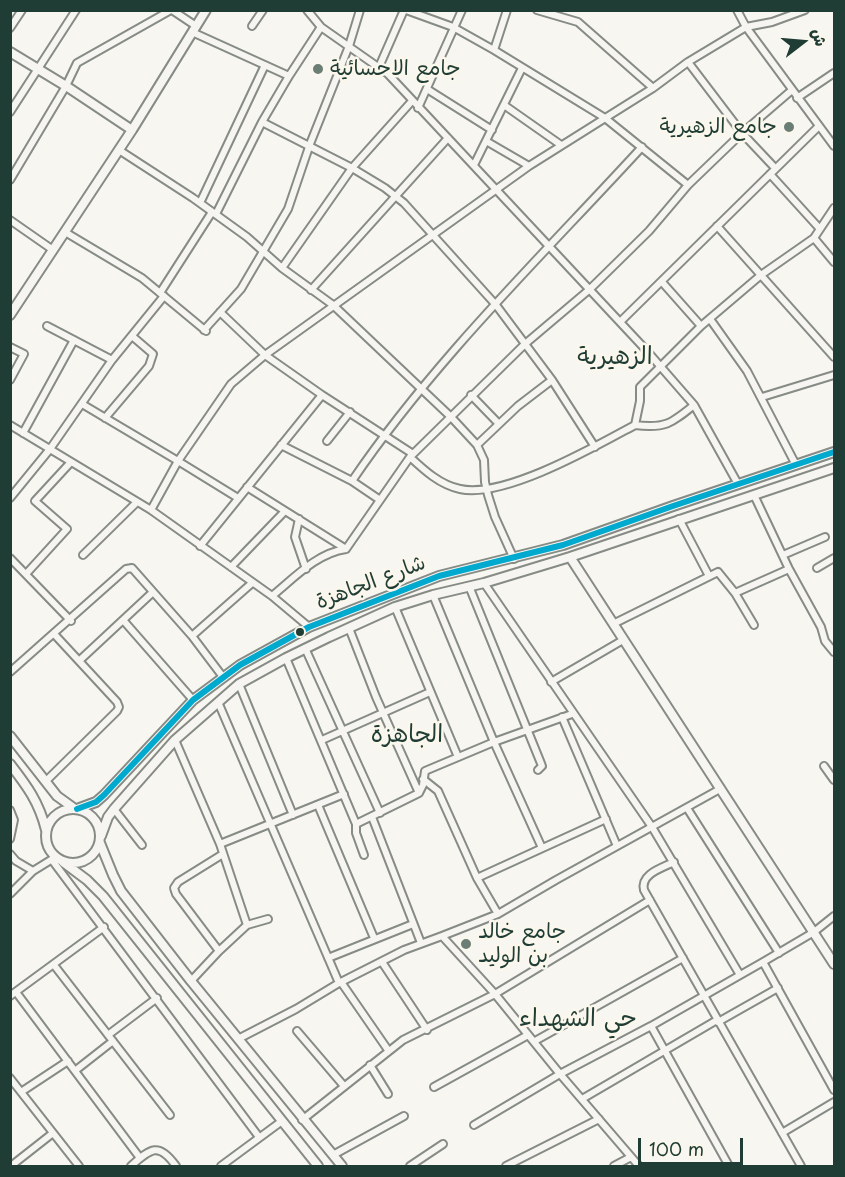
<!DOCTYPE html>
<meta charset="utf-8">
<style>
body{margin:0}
#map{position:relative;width:845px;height:1177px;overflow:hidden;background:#f8f6f0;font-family:"Playpen Sans","Playpen Sans Arabic",sans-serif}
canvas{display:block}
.frame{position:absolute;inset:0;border:12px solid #1f3d34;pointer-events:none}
.north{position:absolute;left:773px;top:12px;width:60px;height:60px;-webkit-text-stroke:4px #fbf7ec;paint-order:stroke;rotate:74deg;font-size:16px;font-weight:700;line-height:24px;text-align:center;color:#1f3d34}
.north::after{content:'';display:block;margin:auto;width:21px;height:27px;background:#1f3d34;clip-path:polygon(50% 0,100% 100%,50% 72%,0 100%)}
.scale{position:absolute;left:638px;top:1138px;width:105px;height:27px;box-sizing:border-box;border:3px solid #1f3d34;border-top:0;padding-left:8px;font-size:18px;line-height:21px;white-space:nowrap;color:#1f3d34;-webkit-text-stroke:4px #fbf7ec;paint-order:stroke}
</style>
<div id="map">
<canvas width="845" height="1177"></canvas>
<div class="frame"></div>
<div class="north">ش</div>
<div class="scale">100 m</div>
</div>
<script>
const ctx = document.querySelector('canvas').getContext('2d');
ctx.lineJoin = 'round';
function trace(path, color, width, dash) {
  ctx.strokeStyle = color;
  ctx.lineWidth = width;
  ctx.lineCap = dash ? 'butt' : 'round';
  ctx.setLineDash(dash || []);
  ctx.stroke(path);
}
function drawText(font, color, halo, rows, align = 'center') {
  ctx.font = font + ' "Playpen Sans","Playpen Sans Arabic",sans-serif';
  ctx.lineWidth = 5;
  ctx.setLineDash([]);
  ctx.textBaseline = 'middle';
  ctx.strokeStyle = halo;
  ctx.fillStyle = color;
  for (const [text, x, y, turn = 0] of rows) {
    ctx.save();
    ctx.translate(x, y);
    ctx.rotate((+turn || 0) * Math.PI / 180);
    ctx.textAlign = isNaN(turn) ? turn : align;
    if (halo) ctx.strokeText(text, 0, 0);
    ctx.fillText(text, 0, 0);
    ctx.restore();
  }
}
const minor = new Path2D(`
 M172,10l24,16
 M307,10l14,17 67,47 259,277 47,54 44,79
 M406,10l47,17 41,23 111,68 83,67
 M537,10l41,12 75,66
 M737,10l9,17 88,119
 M252,26l11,-16
 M10,28l12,-18
 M192,32l97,44
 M494,50l13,-40
 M688,62l54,71 33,35
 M379,67l25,-57
 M427,89l65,41
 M797,98l37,-25
 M504,105l57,40
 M418,108l44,-98
 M10,112l66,-102
 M262,122l90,46 33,20 19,15 92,102 56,75 43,67
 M486,141l43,25
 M119,150l74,48 54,39 35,31 51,37 118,112 26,28 7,15 1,22 3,13 7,22 19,42
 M474,165l48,-97
 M770,174l50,55
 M10,180l56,-94 11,-23 94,-53
 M200,203l65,-138
 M216,214l46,-92 27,-46 32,-49
 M10,220l43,30
 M717,226l117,131
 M65,232l77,46 64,53
 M814,238l20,24
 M282,268l70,-100 60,-67
 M662,282l39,44
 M311,290l137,-152
 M160,293l52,-81
 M220,312l45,43 57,40 91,59
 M710,319l37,52 49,94
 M620,322l199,-196
 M47,326l65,34
 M204,330l37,-41 47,-80 22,-65 39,-98 11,-36
 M10,347l14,7 -14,26
 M471,395l28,29
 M762,397l72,-22
 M82,404l96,57 60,37
 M105,418l44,-52 4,-12 -21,-18
 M10,425l141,85 121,86 37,31
 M635,425c30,4 37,-2 59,-20
 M23,433l51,-93
 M327,441l23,-29
 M281,445l71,36 28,19
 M477,445l41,-39 34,-26
 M410,457c14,13 30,28 50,32 44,10 136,-43 175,-64l5,-24v-14l61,-61 60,-51 53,-37 20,-30
 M352,481c82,-121 191,-226 290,-334
 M247,487l99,62
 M754,495l35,74 32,58 4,14 9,11
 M10,498l40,-49 62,-89 52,-64
 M151,510l27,-49 53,-77 34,-29 264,-189 124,-78 35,-26 58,-35 26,-5 33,-12
 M299,519l-4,18 11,32
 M679,519l30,57
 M200,546l122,-151
 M83,555l54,-53
 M783,555l42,-18
 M10,558l61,63
 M231,567l54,-56
 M817,568l17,-10
 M26,574l41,-45 -32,-28 36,-39
 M484,583l168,244 88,148
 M469,586l71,175 2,5 -4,4
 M735,593l54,-24
 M433,595l61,147 48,106
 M272,596c22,-18 45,-43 74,-47l64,-92 115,-113 65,-55 59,-58 39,-46 54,-52 50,-43
 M395,607l63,150
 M123,620l70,80
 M613,624l105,-52 17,21 19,32
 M349,628l27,69 43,96
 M192,636l60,-53
 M305,648l75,165
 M286,658l70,166v9l8,22
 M80,660l73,-68
 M10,672l116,-103 6,-1 60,68 31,41
 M551,682l72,-42
 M239,684l54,131
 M218,702l121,281
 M562,717l55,129
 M175,740l45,104 27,81
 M322,740l108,-48
 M824,766l10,14
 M423,779l15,12 39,87 21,36
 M46,781l71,-70 2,-4 -2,-5 -62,-67
 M318,805l56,133
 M687,808l92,145
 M114,809l28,36
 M10,810l4,10 -4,19
 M372,817l49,126
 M356,824l63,-31 4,-8 2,-14 69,-29 78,-28
 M220,844l124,-50
 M10,854l6,7 17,10
 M52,860l207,277
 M674,862c-12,6 -34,12 -30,28l157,276
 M477,878l129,-59
 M10,894l23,-23 21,-13
 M442,936l56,-22 58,-34 164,-91
 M219,951l-43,-57 -2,-6 4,-6 45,-28
 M328,958l85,-34
 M382,962l45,68
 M763,962l71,128
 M54,965l116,150
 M191,981l28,-30 28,-26 21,-6
 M341,982l47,68
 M16,992l124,166
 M10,996l94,-69
 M718,1022l60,-34
 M651,1026l78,140
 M297,1031l47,55
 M108,1035l49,-37
 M238,1039l58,-30 43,-26 65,-33 38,-14 53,58 65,80 79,92
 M535,1041l148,-83
 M370,1065l18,29
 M76,1070l37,-29
 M10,1078l69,88
 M434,1087l94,-52
 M21,1092l47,-31
 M582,1099l135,-79
 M302,1120l101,-80 92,-46 155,-94
 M474,1125l86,-51 91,-48 112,-64 51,-30 20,-16
 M782,1133l52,-31
 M333,1155l71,-39
 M11,1166l42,-33
 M131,1166c20,-18 28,-24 45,0
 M221,1166l61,-45
 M410,1166l33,-22
 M506,1166l93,-47
 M614,1166l17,-9`);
const tertiary = new Path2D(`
 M10,52l56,34 66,44
 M10,315l122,-185 74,-120
 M570,557l264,407
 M10,736l47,60 18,13
 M10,764c17,22 29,38 36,66
 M46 836a27 27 0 1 1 54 0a27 27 0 1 1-54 0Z
 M77,809l19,-7 8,-7 89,-95 47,-35 69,-38 130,-51 124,-31 110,-39 161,-54
 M101,836l7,-19 6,-8 61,-69 64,-56 47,-26 43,-21 66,-30 38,-12 51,-12 86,-26 264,-89
 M100,843l13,32 8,16 70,90 151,185
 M63,862l24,18 16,16 215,270`);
const bus1 = new Path2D(`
 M77,809l19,-7 8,-7 89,-95 47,-35 69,-38 130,-51 124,-31 110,-39 161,-54`);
const markers = [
 [318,69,6,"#6b7e76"],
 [789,127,6,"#6b7e76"],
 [300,632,5,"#1f3d34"],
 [466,944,6,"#6b7e76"]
];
const poiNames = [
 ["جامع الاحسائية",330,69],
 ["جامع الزهيرية",777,127,"right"],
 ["جامع خالد",478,932],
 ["بن الوليد",478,956]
];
const streetNames = [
 ["شارع الجاهزة",371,583,-21]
];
const quarterNames = [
 ["الزهيرية",615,357],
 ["الجاهزة",407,735],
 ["حي الشهداء",578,1019]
];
trace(minor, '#868b86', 10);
trace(tertiary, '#868b86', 12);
trace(minor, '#f6f5f1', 6);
trace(tertiary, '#f6f5f1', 8);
trace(bus1, '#00a9ce', 6);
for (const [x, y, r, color] of markers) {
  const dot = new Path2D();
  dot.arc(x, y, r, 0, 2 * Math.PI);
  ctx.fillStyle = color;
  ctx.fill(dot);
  trace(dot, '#fbf7ec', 2);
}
drawText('21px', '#1f3d34', '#fbf7ec', poiNames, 'left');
drawText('21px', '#1f3d34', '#fbf7ec', streetNames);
drawText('24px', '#1f3d34', '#fbf7ec', quarterNames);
</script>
